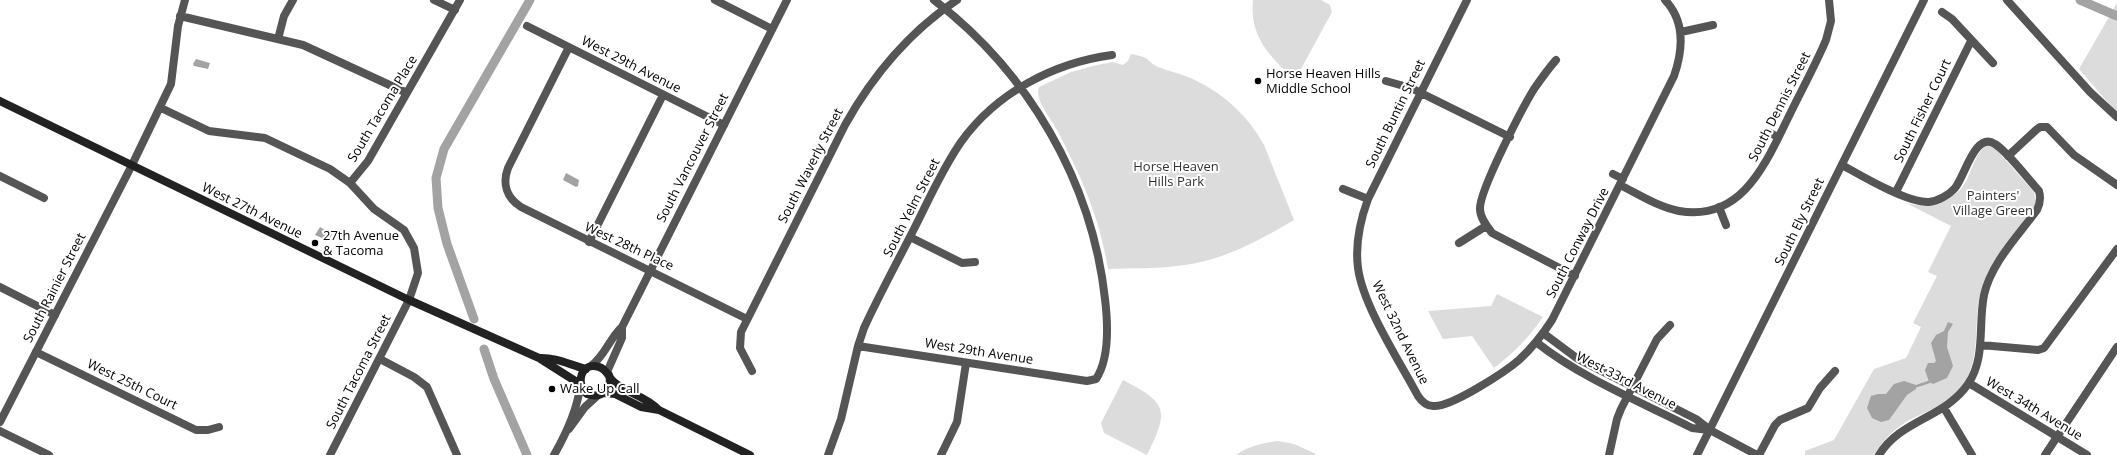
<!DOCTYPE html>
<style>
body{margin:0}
canvas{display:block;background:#fff}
</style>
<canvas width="2117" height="455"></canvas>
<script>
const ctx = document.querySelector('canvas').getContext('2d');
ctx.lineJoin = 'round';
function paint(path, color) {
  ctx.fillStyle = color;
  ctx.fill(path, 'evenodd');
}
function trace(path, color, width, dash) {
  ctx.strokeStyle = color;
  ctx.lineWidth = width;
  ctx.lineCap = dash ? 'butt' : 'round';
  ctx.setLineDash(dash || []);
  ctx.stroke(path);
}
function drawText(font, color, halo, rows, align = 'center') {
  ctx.font = font + ' "Open Sans",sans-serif';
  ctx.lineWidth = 4;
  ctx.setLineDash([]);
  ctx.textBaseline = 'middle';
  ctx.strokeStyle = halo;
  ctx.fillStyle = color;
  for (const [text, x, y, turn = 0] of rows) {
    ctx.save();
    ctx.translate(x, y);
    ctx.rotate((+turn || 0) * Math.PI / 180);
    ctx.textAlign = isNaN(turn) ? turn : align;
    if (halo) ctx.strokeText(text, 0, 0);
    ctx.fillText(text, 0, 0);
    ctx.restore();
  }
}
const green = new Path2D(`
 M1253,0h68l9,5 2,7 -37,68c-25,-23 -46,-44 -42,-80z
 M2117,3v110l-38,-44z
 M1131,54c5,1 11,2 15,4 4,3 7,7 12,9 10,4 20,6 30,10 32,13 60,38 76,68l30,75c-34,20 -70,40 -110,45 -25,4 -51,3 -76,4 -8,-51 -27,-93 -51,-139 -6,-12 -23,-30 -18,-43l32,-15 22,-6 19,-4 11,3 5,-4z
 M1987,145l8,3 39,44 2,11c-15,29 -44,51 -54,84 -11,34 2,72 -22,102 -15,18 -38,23 -57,35 -12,8 -22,19 -29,31h-69v-4l29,-11 40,-71 32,-11 15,-31 -8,-4 24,-47 -9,-4 23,-46 -45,-23c13,3 23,4 35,-2 7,-3 14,-6 19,-11 12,-13 12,-34 27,-45z
 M1497,294l46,23c-14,20 -29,36 -49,51l-22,-32 -29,3 -15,-28 63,-5z
 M1123,380c44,23 47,30 24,75l-43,-22 -3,-10z
 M1278,441l16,3 22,10 -1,1h-79c12,-9 27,-12 42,-14z`);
const water = new Path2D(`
 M196,59l14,4 -2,6 -14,-3 -1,-2z
 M566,173l13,7 -1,6 -2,1 -13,-7z
 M320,227l12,7 -3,7 -14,-6z
 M1948,322l5,2 -5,8 -1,15 6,19 -6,12 -14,6 -4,-2 -4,-12 3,-7h6l2,-2 -5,-18 5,-8 8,-4z
 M1904,381l12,4v4l-9,6 -18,25 -8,2 -9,-4 -5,-10 4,-12 7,-2h8l8,-10z`);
const stream = new Path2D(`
 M1917,386l12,-4`);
const canal = new Path2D(`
 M2080,0l37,16
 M474,319l-27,-75 -9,-36 -2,-30 8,-29 86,-149
 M484,349l10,30 33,76`);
const minor = new Path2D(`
 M434,0l21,10
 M715,0l57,29
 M1467,0l-99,199c-8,22 -13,46 -10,69 5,38 42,94 60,128 4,6 8,10 15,10 17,2 72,-34 86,-46 13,-12 24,-26 33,-40l122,-244c9,-26 11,-55 -9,-76
 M1942,12l10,7 41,44
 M180,16l123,29 104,48
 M527,26l197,99
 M1681,32l32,-7
 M278,39l6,-23 9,-16
 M569,47l-61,121c-6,16 -1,30 13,39l226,112
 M1556,60c-8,9 -15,19 -22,29 -11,18 -55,102 -54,120 0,9 7,17 12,24l83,43
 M1386,81l25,7 99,49
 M161,108l48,23 56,7 65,31 20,14
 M1770,133l8,4
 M2008,156l28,-26 4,-3h7l27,28 43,30
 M132,165l39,-81 7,-58 7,-26
 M1842,165c20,11 65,38 87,37 9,-1 20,-7 26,-14 10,-12 20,-57 40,-44 13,8 32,34 44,47 2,7 1,13 -2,19 -19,26 -46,53 -53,85 -6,29 2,63 -16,89 -23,34 -68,36 -89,71
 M1613,174l10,5
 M0,176l44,22
 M1620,185c18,9 38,22 59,26 64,11 87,-49 110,-95 12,-25 26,-50 37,-76l5,-19 -2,-21
 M1343,189l25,10
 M1896,192l75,-151
 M1719,207l7,18
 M910,237l52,26 13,-1
 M589,242l74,-147
 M1459,243l27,-17
 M0,287l55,28
 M1543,333l35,26 118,60 14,11 47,25
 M1536,342c47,37 103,59 156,86l17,2
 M1981,345l57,5 6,-2 73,-99
 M858,346l229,35 9,-2c14,-21 12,-55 9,-80 -13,-118 -77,-227 -171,-299
 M36,352l160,78h12l11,-3
 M380,359l34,18 13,10 30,68
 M752,371l-12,-23 1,-16 104,-207c28,-50 64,-93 112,-125
 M1969,383l118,72
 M1944,408l28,47
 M0,431l49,24
 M330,455l79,-155 9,-27 -4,-25 -10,-18 -30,-21 -24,-26 18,-22 92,-161
 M828,455l13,-36 17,-73 6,-18c16,-35 35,-69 52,-103 14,-28 27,-57 45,-83 35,-49 92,-79 151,-87
 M941,455l16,-33 9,-59
 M1609,455l8,-36 4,-10 36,-70 13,-14
 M1759,455l16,-30 5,-5 28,-12 12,-20 15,-17`);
const tertiary = new Path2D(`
 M2007,0l83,92 27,25
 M591,366c14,-10 18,-27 31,-39l165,-327
 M607,372l15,-34v-11
 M0,422l132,-257
 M569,429l16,-22 12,-11
 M554,455c12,-21 23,-44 26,-68
 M1697,455l227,-455
 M2045,455l72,-108`);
const secondary = new Path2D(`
 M0,101l409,199 130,58 41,26
 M539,358c17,-1 31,7 47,11
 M609,375c4,15 -8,24 -22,19 -12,-10 -6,-33 12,-27 8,2 9,10 15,15 14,12 30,13 45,28
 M604,393l11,1 26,13 18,3 91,45`);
const markers = [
 [1258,81,4,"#000"],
 [315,243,4,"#000"],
 [552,389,4,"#000"]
];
const streetNames = [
 ["West 29th Avenue",631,65,27],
 ["South Dennis Street",1780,107,-63],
 ["South Tacoma Place",383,109,-59],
 ["South Fisher Court",1923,111,-64],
 ["South Buntin Street",1396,114,-64],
 ["South Vancouver Street",693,158,-63],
 ["South Waverly Street",811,166,-63],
 ["South Yelm Street",912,208,-63],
 ["West 27th Avenue",252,211,26],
 ["South Ely Street",1800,222,-64],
 ["South Conway Drive",1578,243,-63],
 ["West 28th Place",629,247,25],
 ["South Rainier Street",55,288,-63],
 ["West 32nd Avenue",1400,333,64],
 ["West 29th Avenue",979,352,9],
 ["South Tacoma Street",359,372,-63],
 ["West 33rd Avenue",1626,381,27],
 ["West 25th Court",132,385,26],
 ["West 34th Avenue",2034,409,31]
];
const poiNames = [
 ["Horse Heaven Hills",1266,74],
 ["Middle School",1266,89],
 ["27th Avenue",323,236],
 ["& Tacoma",323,251],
 ["Wake Up Call",560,389]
];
const parkNames = [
 ["Horse Heaven",1176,167],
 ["Hills Park",1176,182],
 ["Painters'",1993,196],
 ["Village Green",1993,211]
];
paint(green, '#dcdcdc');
paint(water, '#a3a3a3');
trace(stream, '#a3a3a3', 2.5);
trace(canal, '#a3a3a3', 9);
trace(minor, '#555', 8);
trace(tertiary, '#555', 8);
trace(secondary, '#222', 8);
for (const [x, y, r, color] of markers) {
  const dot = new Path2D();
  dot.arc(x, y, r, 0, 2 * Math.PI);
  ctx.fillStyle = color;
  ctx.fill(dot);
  trace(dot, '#fff', 1.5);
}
drawText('13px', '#000', '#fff', streetNames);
drawText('13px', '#000', '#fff', poiNames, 'left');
drawText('13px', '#333', '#fff', parkNames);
</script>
